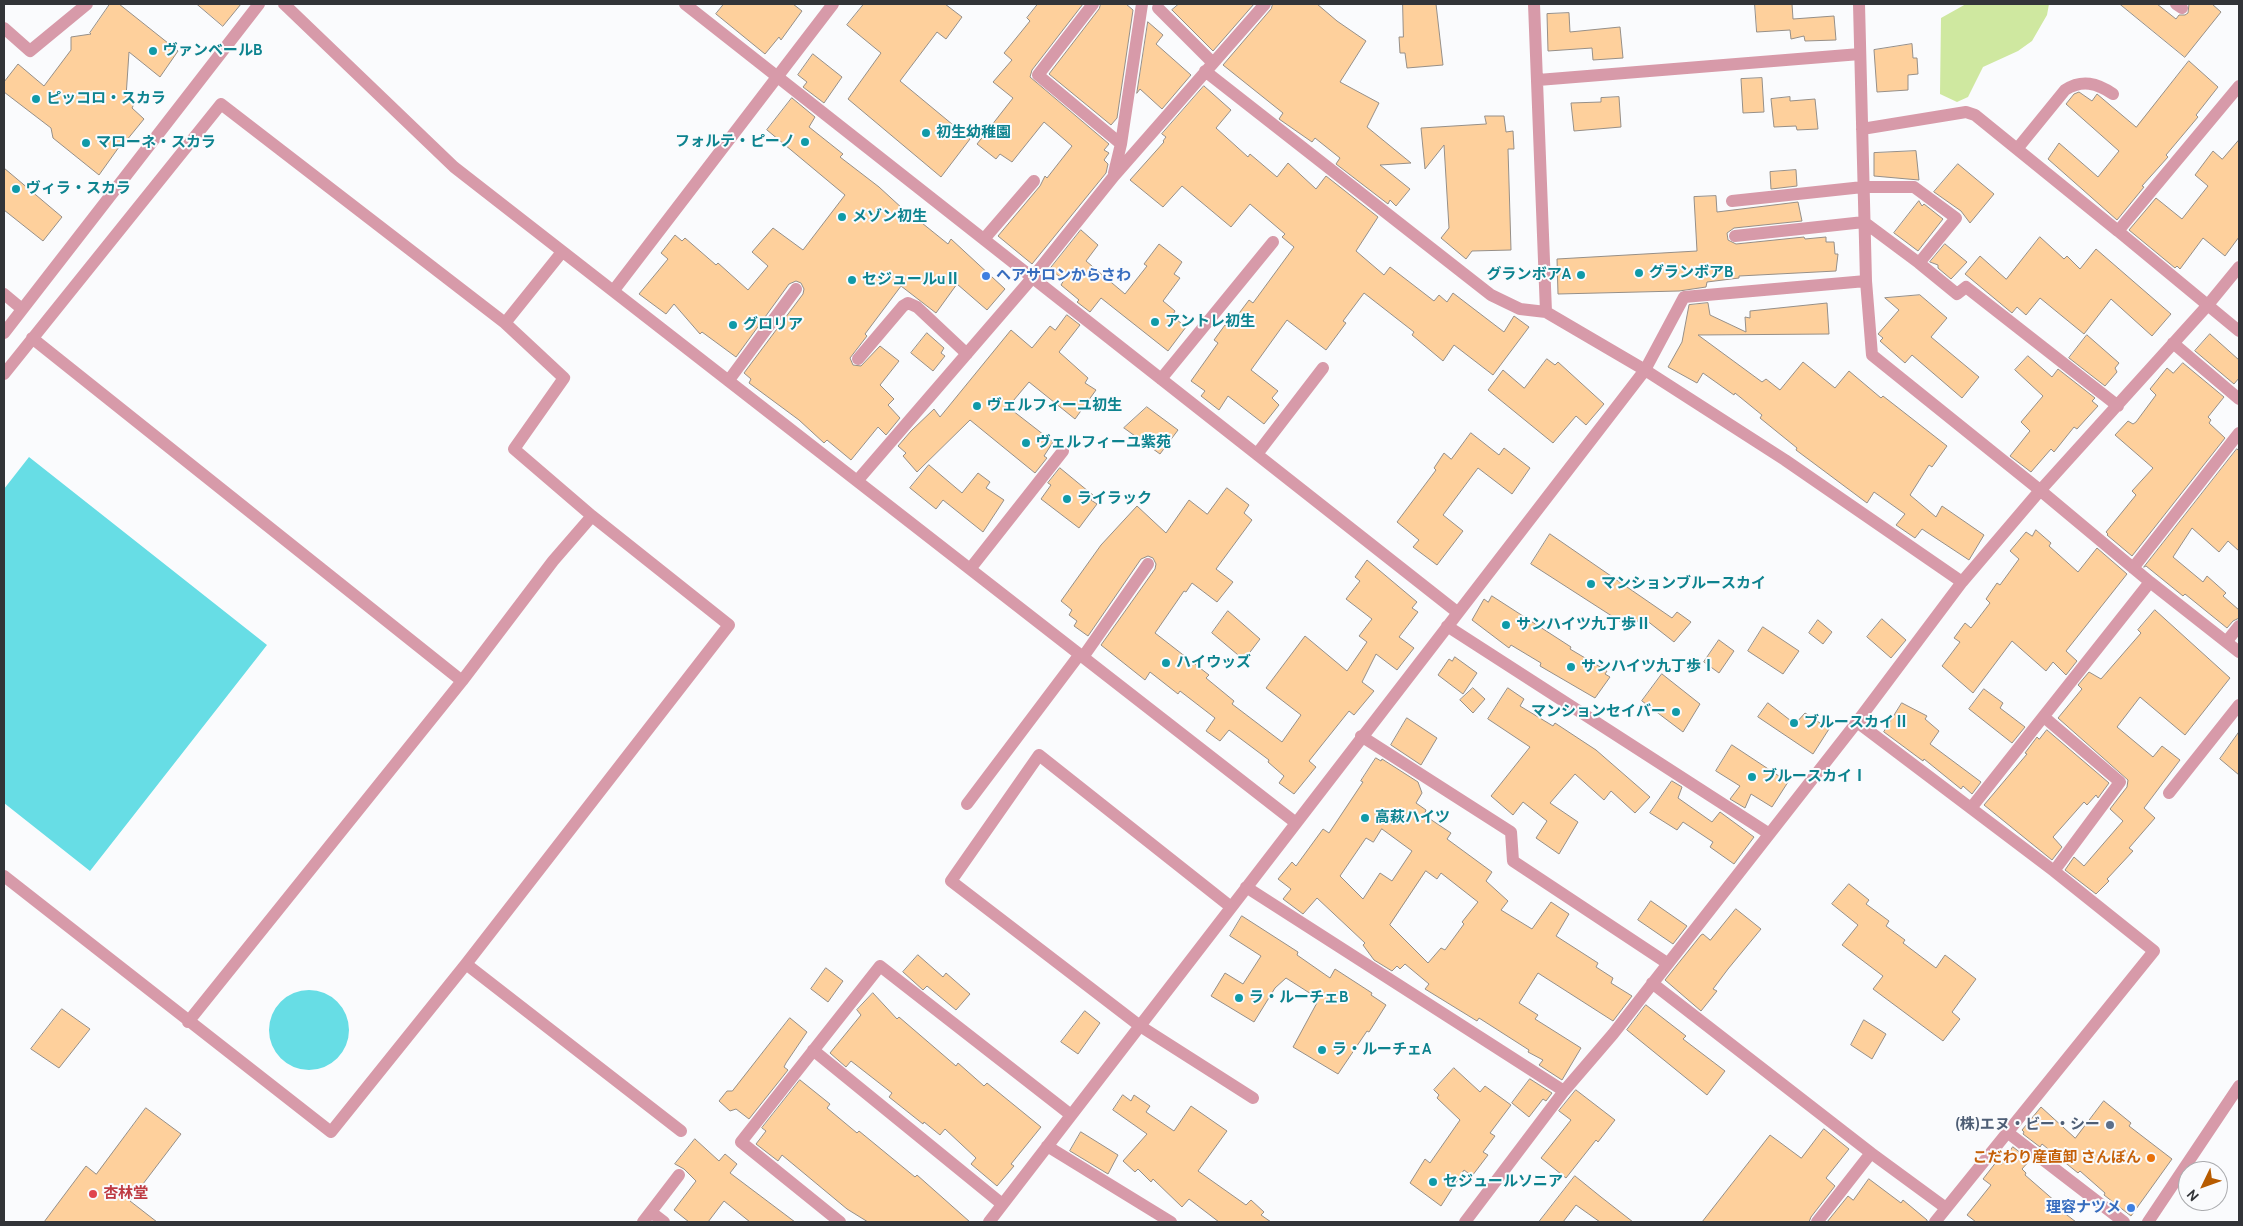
<!DOCTYPE html>
<meta charset="utf-8">
<style>
body{margin:0}
#map{position:relative;width:2243px;height:1226px;overflow:hidden;background:#fafbfd;font-family:Cabin,sans-serif}
canvas{display:block}
.frame{position:absolute;inset:0;border:5px solid #323438;pointer-events:none}
.north{position:absolute;left:2178px;top:1161px;width:50px;height:50px;box-sizing:border-box;background:#fafbfd;border:1px solid #aaabae;border-radius:50%;rotate:228deg;font-size:14px;font-weight:700;line-height:20px;text-align:center;color:#323438}
.north::after{content:'';display:block;margin:auto;width:18px;height:22px;background:#b75b00;clip-path:polygon(50% 0,100% 100%,50% 72%,0 100%)}
</style>
<div id="map">
<canvas width="2243" height="1226"></canvas>
<div class="frame"></div>
<div class="north">N</div>
</div>
<script>
const ctx = document.querySelector('canvas').getContext('2d');
ctx.lineJoin = 'round';
function paint(path, color) {
  ctx.fillStyle = color;
  ctx.fill(path, 'evenodd');
}
function trace(path, color, width, dash) {
  ctx.strokeStyle = color;
  ctx.lineWidth = width;
  ctx.lineCap = dash ? 'butt' : 'round';
  ctx.setLineDash(dash || []);
  ctx.stroke(path);
}
function drawText(font, color, halo, rows, align = 'center') {
  ctx.font = font + ' Cabin,"Noto Sans JP",sans-serif';
  ctx.lineWidth = 4;
  ctx.setLineDash([]);
  ctx.textBaseline = 'middle';
  ctx.strokeStyle = halo;
  ctx.fillStyle = color;
  for (const [text, x, y, turn = 0] of rows) {
    ctx.save();
    ctx.translate(x, y);
    ctx.rotate((+turn || 0) * Math.PI / 180);
    ctx.textAlign = isNaN(turn) ? turn : align;
    if (halo) ctx.strokeText(text, 0, 0);
    ctx.fillText(text, 0, 0);
    ctx.restore();
  }
}
const green = new Path2D(`
 M1966,4h83l-2,11 -15,26 -14,10 -35,16 -15,30 -11,5 -17,-8 1,-76z`);
const water = new Path2D(`
 M29,457l238,188 -177,226 -86,-68v-314z
 M269 1030a40 40 0 1 1 80 0a40 40 0 1 1-80 0Z`);
const building = new Path2D(`
 M110,4h9l59,47 -18,26 -31,-25 -3,45 8,7 -2,4 12,11 -18,22 -2,-1 -25,35 -46,-37 -2,-10 -47,-36v-10l14,-18 26,22 27,-36v-13l20,-3 -1,-1z
 M197,4h44l-18,22z
 M724,4h69l9,7 -21,29 -2,-3 -14,17 -49,-40z
 M864,4h81l17,13 -16,22 -9,-7 -37,49 70,58 -29,38 -93,-78 33,-46 -34,-28z
 M1038,4h45l-51,66 -2,7 79,67 -5,6 5,3 -5,7 4,4 -2,9 -74,91 -34,-28 42,-50 5,-10 2,2 25,-32 -28,-24 -32,40 -12,-8 -4,5 -19,-15 36,-46 -20,-16 19,-22 -8,-7 26,-32 -3,-3z
 M1101,4h25l7,6 -16,108 -6,7 -62,-51 50,-65z
 M1179,4h75l-41,47 -41,-41z
 M1273,4h44l20,17 29,20 -26,41 39,21 -12,24 44,36 -31,2 30,24 -14,17 -6,-6 -2,4 -52,-40 4,-6 -25,-20 -3,4 -33,-23 4,-6 -60,-48 48,-56z
 M1403,4h33l7,61 -36,3 -2,-15h-5l-1,-16h4z
 M1755,4h37l1,15 41,-3 2,24 -31,1 -1,-5 -13,3 -1,-9 -33,2z
 M2120,4h37l19,15 3,-4h6l3,-2 1,-9h23l9,8 -36,45z
 M1569,13l1,19 50,-5 3,31 -30,2 -1,-12 -44,3 -1,-37z
 M1148,22l15,13 -7,9 35,31 -29,34 -22,-20 -3,4z
 M1912,44l1,14h4l1,16 -10,1v15l-31,2 -3,-42z
 M813,54l29,23 -18,26 -21,-16 4,-5 -9,-7z
 M2189,61l29,26 -22,28 2,2 -32,38 2,2 -26,29 2,1 -27,33 -69,-61 11,-16 39,34 21,-26 -53,-47 8,-10 5,-2 13,9 5,-7 39,33z
 M1762,78l2,34 -21,1 -2,-34z
 M1204,86l27,24 -15,18 32,29 2,-3 27,23 11,-14 28,26 10,-13 52,41 -22,34 28,24 6,-8 44,34 5,-6 8,7 6,-9 51,39 10,-16 15,11 -36,48 -39,-30 -11,16 -31,-26 2,-3 -50,-39 -21,28 3,2 -20,27 -39,-30 -36,50 27,21 -6,7 7,7 -15,19 -36,-28 -9,14 -18,-14 4,-5 -14,-10 27,-38 -4,-3 11,-15 3,3 21,-28 4,3 41,-56 -12,-10 3,-3 -35,-30 -19,23 -49,-41 -19,21 -33,-27 34,-38 -1,-1 3,-4 -4,-3z
 M1619,97l2,30 -47,4 -3,-28 30,-1v-4z
 M1790,97v4l25,-2 3,30 -21,1 -1,-4 -22,1 -3,-28z
 M792,98l23,19 -6,10 34,27 -3,3 39,30 36,33 2,-1 31,25 3,-5 54,50 -18,21 -30,-26 -21,29 -35,-27 -36,48 2,2 -17,22 3,7 8,1 19,-20 19,15 -19,24 14,14 -6,6 12,13 -14,17 -8,-8 -27,33 -24,-20 -3,3 -25,-23 -50,-37 2,-4 -7,-6 59,-79 1,-5 -3,-6 -5,-2 -7,3 -53,73 -34,-25 -2,2 -26,-30 -8,10 -27,-20 29,-35 -7,-6 14,-18 7,6 3,-3 31,27 2,-2 30,27 20,-24 -16,-14 21,-24 30,22 42,-55 -78,-65z
 M1485,116h19l2,16 7,-1 1,18h-6l3,101 -39,1 -6,8 -25,-21 8,-10 -5,-83 -19,24 -4,-41 65,-4z
 M2239,140v97l-14,19 -22,-18 -23,31 -3,-3 -2,2 -46,-38 27,-32 26,21 26,-33 -13,-11 18,-24 9,8z
 M1916,151l3,29 -45,-4v-23z
 M1958,164l36,30 -24,29 -9,-12 -27,-19z
 M4,168l58,49 -19,24 -39,-31z
 M1796,170l1,16 -26,3 -1,-17z
 M1716,196l1,16 81,-10 4,19 -68,7 -7,5 1,7 8,4 68,-7 1,2 21,-2v5h8l1,12h3l-2,17 -97,5v2l-32,4 -1,5 -27,4 -121,3 -1,-35 140,-8 -3,-54z
 M1919,201l3,5 2,-2 19,15 -25,32 -24,-18z
 M1081,230l17,15 -12,16 39,33 22,-28 -3,-2 15,-20 23,18 -8,12 6,4 -17,23 12,10 -3,5 14,11 -18,24 -67,-53 -11,14 -13,-10 2,-2 -18,-15 3,-5 -14,-11z
 M2040,237l24,22 3,-3 13,13 16,-20 75,65 -19,22 -41,-37 -27,35 -44,-36 -14,17 -9,-8 -5,6 -47,-39 15,-18 26,23z
 M1945,244l22,18 -16,17 -13,-11v-3l-8,-3z
 M1920,295l27,23 -16,19 48,40 -17,21 -50,-43 -7,8 -25,-22 3,-3 -5,-4 21,-24 -14,-12z
 M1708,303l2,12 36,17 -1,-15 5,1v-7l77,-8 2,31 -131,1 64,47 4,-3 14,11 23,-28 32,26 14,-17 32,27 2,-2 64,50 -15,21 -3,-2 -19,30 26,22 6,-11 42,29 -15,25 -47,-31 -7,9 -19,-13 9,-11 -31,-22 -7,11 -71,-53 1,-2 -37,-30 2,-3 -27,-22 -1,2 -31,-22 -6,10 -29,-16 14,-25 7,-37z
 M1067,315l13,10 -21,27 29,26 -3,5 11,7 -21,29 -46,-37 -21,25 45,35 -9,14 3,2 -12,15 -65,-53 -53,52 -14,-16 3,-3 -8,-7 13,-15 23,-22 6,8 71,-87 21,18 18,-22 5,4z
 M927,333l17,15 -3,5 4,3 -12,15 -22,-18z
 M2210,334l29,26v18l-5,6 -39,-33z
 M2087,335l32,28 -4,5 2,4 -12,14 -36,-28z
 M2028,356l24,21 6,-8 37,29 -3,3 6,5 -21,23 -3,-2 -20,25 -3,-3 -20,23 -21,-16 20,-25 -9,-9 22,-26 -28,-26z
 M1547,359l8,6 3,-3 46,42 -18,21 -10,-9 -23,27 -65,-53 15,-20 21,18z
 M2183,363l41,34 -16,20 3,3 -2,3 16,15 -93,118 -25,-21 1,-1 -2,-2 30,-37 -4,-4 21,-23 -38,-33 13,-14 5,3 3,-2 20,-27 -6,-6 17,-21 6,5z
 M1147,407l31,23 -18,24 -36,-26z
 M1471,433l28,22 5,-7 26,20 -18,26 -34,-26 -35,47 20,16 -26,34 -24,-18 6,-7 -22,-18 39,-52 -2,-2 10,-15 7,6z
 M2237,449l2,2v100l-11,-10 -9,11 -27,-24 -19,29 30,25 4,-6 19,17 -3,3 16,14v8l-6,3 -6,7 -42,-34 -2,2 -37,-30 -2,1z
 M929,465l33,28 16,-20 12,9 -4,6 18,12 -21,32 -40,-32 -7,9 -26,-21z
 M1060,468l34,28 -3,4 6,4 -18,24 -38,-29 10,-14 -3,-2z
 M1227,488l22,17 -5,8 8,7 -36,49 17,13 -16,20 -25,-19 -6,9 -2,-1 -29,42 54,42 -3,3 28,23 -2,3 50,38 19,-27 -35,-27 39,-52 42,35 20,-29 -8,-6 13,-17 -26,-20 14,-18 -5,-4 12,-17 50,42 -5,6 6,4 -19,25 15,11 -17,22 -21,-16 -14,28 12,9 -20,24 -5,-4 -40,50 7,6 -22,27 -15,-11 5,-7 -16,-14 1,-2 -40,-30 -9,11 -14,-10 9,-13 -35,-27 -2,3 -28,-22 -5,8 -44,-35 54,-76 1,-5 -3,-6 -5,-2 -7,3 -53,77 -14,-10 3,-5 -8,-6 3,-5 -11,-9 40,-56 36,-39 29,27 23,-33 18,14z
 M2036,530l15,13 -2,3 29,26 19,-24 30,26 -61,77 11,10 -11,14 -13,-13 -7,9 -34,-30 -39,52 -31,-27 18,-24 -6,-4 11,-15 6,5 19,-25 -4,-4 11,-16 3,2 19,-26 -9,-8 16,-19 6,4z
 M1550,534l122,84 5,-6 14,10 -17,20 -33,-26 -9,13 -101,-65z
 M1492,596l79,51 -1,2 37,22 -2,3 5,3 -15,21 -55,-32 1,-3 -30,-18 -2,3 -37,-28 12,-21 4,3z
 M2155,610l75,68 -45,57 -45,-38 -23,30 36,30 9,-11 18,14 -36,48 11,10 -26,30 4,3 -26,28 2,2 -13,13 -31,-24 9,-13 10,9 39,-45 -13,-12 17,-22 1,-7 -70,-62 24,-29 -4,-4 11,-13 12,7 40,-46 -3,-3z
 M1228,611l32,28 -16,21 -32,-27z
 M1882,619l24,21 -15,18 -24,-21z
 M1818,620l14,12 -9,12 -14,-11z
 M1763,627l36,24 -16,23 -35,-23z
 M1719,640l15,11 -15,22 -15,-11z
 M1455,657l22,16 -14,21 -25,-19 11,-16 3,2z
 M1662,674l38,30 -17,28 -41,-31z
 M1473,688l12,11 -12,14 -13,-13z
 M1508,688l16,11 -4,7 33,20 2,-3 41,27 54,47 -15,16 -24,-22 -7,9 -29,-26 -25,29 28,19 -19,32 -23,-16 11,-17 -24,-19 -10,13 -22,-19 39,-49 -42,-28z
 M1984,689l19,14 -3,5 25,19 -13,16 -43,-34z
 M1768,703l27,21 10,-11 24,16 -16,25 -55,-37z
 M1902,703l25,13 -2,3 14,12 -9,13 51,38 -9,12 -9,-8 -2,3 -37,-30 -1,2 -39,-29z
 M1407,718l30,20 -16,27 -30,-20z
 M2047,730l62,53 -11,15 -2,-3 -9,10 -3,-3 -31,35 9,10 -10,13 -68,-55 43,-51 -2,-1 12,-16 2,2z
 M2239,732v43l-19,-16z
 M1732,745l56,37 -16,25 -21,-13 -6,14 -15,-9 10,-13 -24,-15z
 M1376,758l5,3 1,-2 36,23 4,11 -6,10 10,7 -2,5 27,18 -4,6 45,33 -6,9 22,20 -7,9 31,19 19,-27 18,12 -13,22 42,27 -2,4 17,11 -2,5 21,13 -19,25 -75,-48 -19,30 19,12 -3,4 46,29 -19,32 -23,-15 4,-5 -15,-8 1,-2 -50,-32 -2,3 -52,-32 4,-5 -24,-20 -5,5 -3,-3 -5,5 -18,-11 -11,-15 2,-2 -48,-45 -14,16 -20,-15 8,-10 -13,-10 14,-17 4,4 27,-37 6,4 34,-51 -2,-1zM1382,829l30,22 -20,30 -12,-8 -17,26 -23,-23 26,-38 7,4zM1426,871l11,8 4,-6 37,29 -16,20 2,2 -19,26 -4,-2 -13,15 -38,-38z
 M1672,781l10,6 -4,11 34,24 8,-10 34,25 -20,27 -24,-17 3,-5 -30,-20 -6,8 -27,-17z
 M1849,884l20,16 -3,4 23,17 -3,5 19,14 -2,3 33,25 9,-13 31,24 -24,33 8,7 -17,22 -70,-52 10,-13 -41,-31 16,-20 -26,-21z
 M1651,901l36,25 -14,18 -35,-24z
 M1736,909l25,20 -33,40 -15,20 4,2 -16,20 -36,-31 36,-45 2,-1 7,6z
 M1242,916l56,36 -1,3 33,23 5,-9 37,24 -1,2 15,10 -17,27 -2,-1 -29,43 -45,-27 26,-48 -33,-21 -11,10 -21,34 -43,-26 14,-23 18,11 18,-28 -31,-20z
 M918,955l25,22 3,-4 24,21 -14,16 -29,-24 -4,4 -20,-18z
 M826,968l17,13 -15,21 -17,-13z
 M873,993l24,26 2,-2 57,49 2,-3 26,23 3,-3 54,44 -30,37 3,2 -17,20 -26,-22 5,-6 -31,-29 -5,6 -16,-13 -1,2 -34,-27 3,-4 -41,-32 -5,6 -16,-14 31,-38 -4,-5z
 M1646,1005l40,31 -3,3 42,32 -18,24 -80,-65z
 M62,1009l28,20 -31,39 -28,-19z
 M1085,1011l15,12 -22,31 -17,-12z
 M790,1018l17,14 -21,31 -2,4 4,3 -39,49 -13,-10 -6,2 -11,-10 8,-10h5z
 M1864,1020l22,14 -14,25 -21,-14z
 M1454,1068l26,24 5,-6 26,19 -21,28 5,3 -12,16 5,3 -16,21 -8,-6 -23,36 -31,-23 15,-24 5,4 30,-43 -23,-22 2,-3 -5,-5z
 M1530,1079l22,14 -6,8 -3,-2 -14,18 -17,-14z
 M800,1080l30,24 -3,4 30,25 2,-2 56,46 2,-2 53,47h-102l-21,-13 -65,-54 -4,6 -22,-17 10,-13 -4,-3z
 M1576,1090l39,30 -17,22 -2,-2 -30,38 -25,-20 30,-38 -12,-9z
 M1123,1095l8,6 3,-6 16,11 -4,6 28,19 17,-25 36,25 -29,40 48,34 5,-5 13,12 -3,3 10,7h-52l-30,-23 -7,8 -29,-28 -2,3 -13,-13 -3,3 -12,-11 24,-27 -34,-24z
 M2104,1101l27,22 -2,3 43,33 -41,57 -27,-21 1,-2 -25,-22 -2,2 -36,-29 -2,3 -17,-13 1,-2 -2,-2 19,-23 34,31z
 M146,1108l35,26 -51,67 27,21h-113l42,-56 10,8z
 M1824,1129l25,20 -23,29 9,8 -24,31 -2,5h-107l68,-87 31,23z
 M1081,1132l37,23 -10,19 -38,-23z
 M695,1139l24,22 6,-7 12,10 -7,9 65,49h-45l-26,-21 -16,21h-19l-15,-12 22,-29 -12,-12 -9,-5z
 M2013,1147l17,13 -8,9 4,4 -1,2 31,27 -2,3 22,17h-100l-9,-7 24,-30 -8,-6 14,-18 4,3z
 M1575,1176l26,21 32,25h-33l-24,-17 -13,17h-24z
 M1869,1179l32,24 2,-3 24,20v2h-100l21,-26 5,4z`);
const minor = new Path2D(`
 M284,4l170,163 842,656
 M685,4l772,608
 M1093,4l-55,71 83,69
 M1534,4l12,308 99,58 140,90 177,122
 M1859,4l7,277 6,74 169,136 109,91 89,70
 M2176,4l6,4
 M1158,8l55,55
 M4,28l26,23 57,-47
 M1205,71l286,224 29,14 26,3
 M1538,80l322,-26
 M2239,86l-121,145 121,100
 M1862,129l104,-17 9,3 143,116
 M2017,149l48,-59c17,-11 32,-7 48,4
 M1114,173l7,-29 21,-140
 M1732,201l131,-14h51l42,31 -37,45
 M1735,236l129,-14 55,41 38,31 9,-7 152,119
 M984,239l50,-58
 M614,290l219,-286
 M4,294l18,15
 M505,323l57,-71
 M4,333l255,-329
 M32,338l430,343
 M2173,343l66,56
 M858,359l45,-53 5,-3 9,4 50,47
 M4,374l217,-270 284,219 59,55 -50,71 78,67 137,109 -263,339 -135,168 -327,-256
 M1161,379l112,-137
 M729,380l67,-91
 M1257,454l66,-86
 M857,481l176,-204 81,-101 151,-172
 M2133,568l106,-135
 M970,569l93,-118
 M1447,626l321,207
 M2227,641l12,-15
 M1083,657l65,-93
 M2044,717l76,65 -66,89
 M1857,722l197,149 100,80 -219,271
 M1361,736l150,96 2,29 154,102
 M2169,793l70,-88
 M967,804l113,-150
 M1971,808l179,-226
 M1246,887l318,204
 M1231,907l-192,-152 -88,126 189,145 113,72
 M466,964l215,167
 M1652,983l219,170
 M188,1022l274,-341 91,-120 39,-45
 M813,1050l189,154
 M2007,1132l117,90
 M1047,1146l124,76
 M651,1212l13,10
 M643,1222l36,-47
 M840,1222l-99,-80 139,-176 191,149
 M989,1222l656,-852 39,-73 182,-16
 M1465,1222l99,-131 49,-57 244,-312 105,-140 75,-88 170,-188 32,-39
 M1817,1222l54,-69 75,55
 M2148,1222l91,-136`);
const markers = [
 [153,51,5,"#0f9aa8"],
 [36,99,5,"#0f9aa8"],
 [926,133,5,"#0f9aa8"],
 [805,142,5,"#0f9aa8"],
 [86,143,5,"#0f9aa8"],
 [16,189,5,"#0f9aa8"],
 [842,217,5,"#0f9aa8"],
 [1639,273,5,"#0f9aa8"],
 [1581,275,5,"#0f9aa8"],
 [986,276,5,"#3f7fe0"],
 [852,280,5,"#0f9aa8"],
 [1155,322,5,"#0f9aa8"],
 [733,325,5,"#0f9aa8"],
 [977,406,5,"#0f9aa8"],
 [1026,443,5,"#0f9aa8"],
 [1067,499,5,"#0f9aa8"],
 [1591,584,5,"#0f9aa8"],
 [1506,625,5,"#0f9aa8"],
 [1166,663,5,"#0f9aa8"],
 [1571,667,5,"#0f9aa8"],
 [1676,712,5,"#0f9aa8"],
 [1794,723,5,"#0f9aa8"],
 [1752,777,5,"#0f9aa8"],
 [1365,818,5,"#0f9aa8"],
 [1239,998,5,"#0f9aa8"],
 [1322,1050,5,"#0f9aa8"],
 [2110,1125,5,"#5c6f8a"],
 [2151,1158,5,"#e8710a"],
 [1433,1182,5,"#0f9aa8"],
 [93,1194,5,"#e0444e"],
 [2131,1208,5,"#3f7fe0"]
];
const cultureNames = [
 ["ヴァンベールB",163,51],
 ["ピッコロ・スカラ",46,99],
 ["初生幼稚園",936,133],
 ["フォルテ・ピーノ",795,142,"right"],
 ["マローネ・スカラ",96,143],
 ["ヴィラ・スカラ",26,189],
 ["メゾン初生",852,217],
 ["グランボアB",1649,273],
 ["グランボアA",1571,275,"right"],
 ["セジュールuⅡ",862,280],
 ["アントレ初生",1165,322],
 ["グロリア",743,325],
 ["ヴェルフィーユ初生",987,406],
 ["ヴェルフィーユ紫苑",1036,443],
 ["ライラック",1077,499],
 ["マンションブルースカイ",1601,584],
 ["サンハイツ九丁歩Ⅱ",1516,625],
 ["ハイウッズ",1176,663],
 ["サンハイツ九丁歩Ⅰ",1581,667],
 ["マンションセイバー",1666,712,"right"],
 ["ブルースカイⅡ",1804,723],
 ["ブルースカイⅠ",1762,777],
 ["高萩ハイツ",1375,818],
 ["ラ・ルーチェB",1249,998],
 ["ラ・ルーチェA",1332,1050],
 ["セジュールソニア",1443,1182]
];
const shopNames = [
 ["ヘアサロンからさわ",996,276],
 ["理容ナツメ",2121,1208,"right"]
];
const serviceNames = [
 ["(株)エヌ・ビー・シー",2100,1125]
];
const foodNames = [
 ["こだわり産直卸 さんぼん",2141,1158]
];
const healthNames = [
 ["杏林堂",103,1194]
];
paint(green, '#cfe8a0');
paint(water, '#67dde5');
paint(building, '#fed09c');
trace(building, '#968f88', 1);
trace(minor, '#d79aa9', 12);
for (const [x, y, r, color] of markers) {
  const dot = new Path2D();
  dot.arc(x, y, r, 0, 2 * Math.PI);
  ctx.fillStyle = color;
  ctx.fill(dot);
  trace(dot, '#fafbfd', 2);
}
drawText('bold 15px', '#0d838f', '#fafbfd', cultureNames, 'left');
drawText('bold 15px', '#366cbe', '#fafbfd', shopNames, 'left');
drawText('bold 15px', '#4e5e75', '#fafbfd', serviceNames, 'right');
drawText('bold 15px', '#c56008', '#fafbfd', foodNames, 'right');
drawText('bold 15px', '#be3a42', '#fafbfd', healthNames, 'left');
</script>
